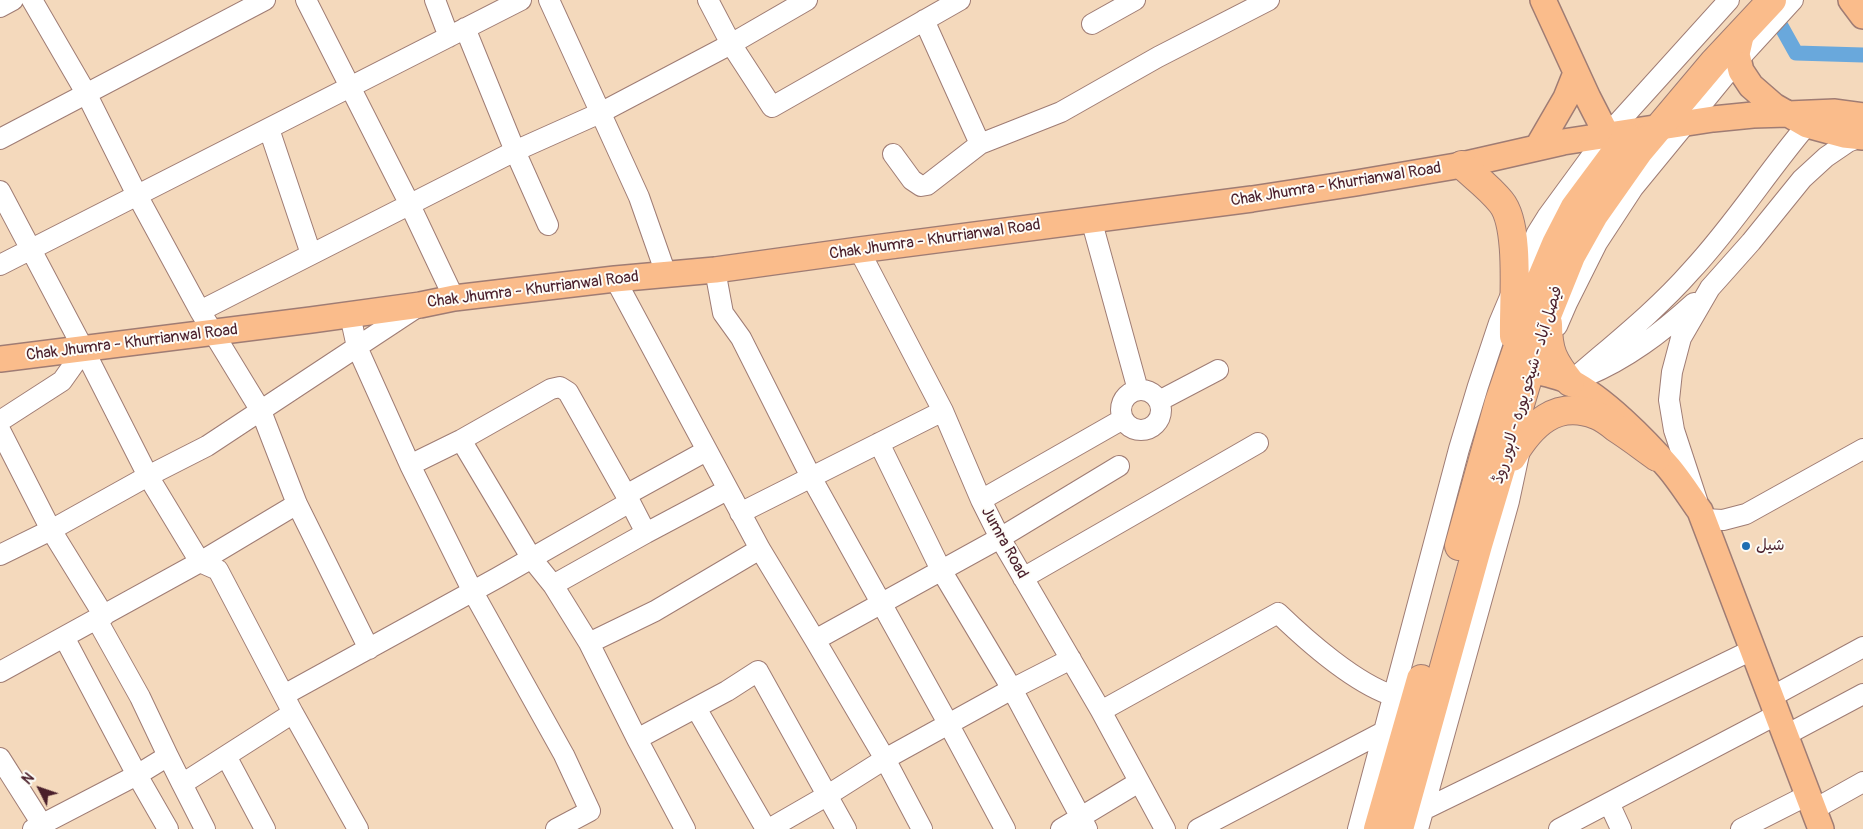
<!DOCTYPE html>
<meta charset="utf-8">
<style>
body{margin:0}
#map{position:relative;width:1863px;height:829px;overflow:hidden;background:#f4d9bc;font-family:Pangolin,sans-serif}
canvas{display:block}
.north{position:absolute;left:15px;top:764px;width:50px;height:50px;-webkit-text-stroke:4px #fdfcf7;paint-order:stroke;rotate:311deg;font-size:14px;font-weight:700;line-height:20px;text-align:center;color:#4a1f2b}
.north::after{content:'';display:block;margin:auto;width:18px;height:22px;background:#4a1f2b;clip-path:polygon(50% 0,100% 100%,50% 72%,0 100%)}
</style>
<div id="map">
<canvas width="1863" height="829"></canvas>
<div class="north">N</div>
</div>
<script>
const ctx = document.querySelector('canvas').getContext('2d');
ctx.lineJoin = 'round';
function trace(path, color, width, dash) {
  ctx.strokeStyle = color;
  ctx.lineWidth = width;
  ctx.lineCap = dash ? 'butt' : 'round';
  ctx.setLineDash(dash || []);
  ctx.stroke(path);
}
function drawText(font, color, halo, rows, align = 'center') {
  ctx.font = font + ' Pangolin,"Playpen Sans Arabic",sans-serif';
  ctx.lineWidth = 4;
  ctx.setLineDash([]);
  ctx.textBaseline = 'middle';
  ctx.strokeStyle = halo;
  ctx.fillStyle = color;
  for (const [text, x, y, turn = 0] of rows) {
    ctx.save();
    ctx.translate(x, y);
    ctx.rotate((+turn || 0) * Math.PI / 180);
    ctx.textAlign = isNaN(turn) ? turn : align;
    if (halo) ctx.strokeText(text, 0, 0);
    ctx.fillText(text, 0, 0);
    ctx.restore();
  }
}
const canal = new Path2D(`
 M1772,10l24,43 67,2`);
const minor = new Path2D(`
 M32,0l54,93 51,102 63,116 61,100 36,93 72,145
 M306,0l103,203 45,95
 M435,0l14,37
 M549,0l90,197 27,77
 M708,0l23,44 41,63 188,-107
 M0,7l13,-7
 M924,20l56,124
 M1092,24l43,-24
 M465,28l50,123 33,74
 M269,129l42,125
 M0,139l265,-139
 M893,154l19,26 9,6 6,-1 53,-41 81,-32 97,-55 111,-57
 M0,191l84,159 64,126 52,86 18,8 75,143 65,116
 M1091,219l47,171
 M859,250l84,161 38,89 19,38 101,173 64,118
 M0,265l521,-265
 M715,270l8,43 18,25 70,139 138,248 56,104
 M615,279l145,270 55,91 70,119 37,70
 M200,311l315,-160 85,-38 131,-69 76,-44
 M350,315l7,32 53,118 63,127 91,163 26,56 -34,18
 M1557,326l10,-23 30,-60 36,-55 105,-128 55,-60
 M1586,376c41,-17 75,-43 108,-73
 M1570,382c41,-36 85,-70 121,-111 43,-46 76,-99 116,-146
 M1121 410a20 20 0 1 1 40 0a20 20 0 1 1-40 0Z
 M1159,401l59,-31
 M0,421l62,-40 22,-31
 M0,430l51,100 53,86
 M461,440l71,119 21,26 36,58 48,96 48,90
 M879,443l62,127 71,119 75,140
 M410,465l51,-25 90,-51 9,-2 8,5 58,103
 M981,500l142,-81
 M1697,500l-23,-70 -5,-30 3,-28 9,-34 29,-50 41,-46 51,-63 24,-22 22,-15 7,-3h8
 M630,502l16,31 81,-43
 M740,513l203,-102
 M1704,519l19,1 23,-6 117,-65
 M0,555l51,-25 97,-54 59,-30 212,-140
 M1023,578l235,-135
 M553,585l93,-52
 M97,620l43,77 28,59
 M64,637l73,138 31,54
 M815,640l185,-102 119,-72
 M589,643l66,-32 105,-62
 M0,672l200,-110 97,-58
 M284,695l213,-117 133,-76 -4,-7 80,-44
 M1771,697l92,-50
 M696,708l70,121
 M1101,711l177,-98c29,28 78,71 116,83
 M1786,735l77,-41
 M637,739l90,-48 31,-20 88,158
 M226,756l39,73
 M0,758l45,71
 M182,784l23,45
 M1609,803l12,26
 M1423,810l331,-161
 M1813,810l50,-28
 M33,829l104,-54 31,-19 14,28 111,-71
 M769,829l59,-34 57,-36 127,-70 59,-30
 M1061,829l78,-47
 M1198,829l187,-98
 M1358,829l101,-380 19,-63 21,-63 38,-90 10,-16 60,-82 122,-135
 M1418,829l91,-328 12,-56
 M1559,829l219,-115
 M1741,829l67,-34`);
const major = new Path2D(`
 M1543,0l45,98 19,37
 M1851,0l12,16
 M1742,32l-5,22 4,17 10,15 23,20 14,8 47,-2 28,4
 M1537,148l29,-50 10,-25
 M0,359l311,-39 109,-15 34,-7 161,-19 100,-9 144,-20 393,-51 104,-16 106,-18 101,-23 150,-23 40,-4 35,-1 19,11 37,10 19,2
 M1511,366c20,5 42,7 60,16 33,17 73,57 98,86 11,13 21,29 31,43l121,318`);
const highway = new Path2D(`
 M1462,165c13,12 28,23 39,37 20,24 12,102 13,134
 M1548,324c0,27 5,37 22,58
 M1512,457c19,-32 44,-58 84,-42 7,3 14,8 20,13 14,9 27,19 41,29
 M1459,546l40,-144 41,-120 16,-38 19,-37 52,-70
 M1378,829l43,-150
 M1399,829l79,-284 52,-174 18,-58 23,-57 23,-41 45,-64 75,-89 58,-62`);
const markers = [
 [1746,546,5,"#1f6fb2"]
];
const streetNames = [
 ["Chak Jhumra - Khurrianwal Road",1336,185,-9],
 ["Chak Jhumra - Khurrianwal Road",935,240,-8],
 ["Chak Jhumra - Khurrianwal Road",533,290,-7],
 ["Chak Jhumra - Khurrianwal Road",132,343,-7],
 ["فیصل آباد - شیخو پورہ - لاہور روڈ",1528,385,-73],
 ["Jumra Road",1004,543,61]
];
const poiNames = [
 ["شیل",1756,546]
];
trace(canal, '#69a8dc', 15);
trace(minor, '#9f7c74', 22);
trace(major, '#9f7c74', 28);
trace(highway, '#9f7c74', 30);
trace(minor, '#fff', 20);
trace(major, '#fabc8b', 25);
trace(highway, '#fabc8b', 28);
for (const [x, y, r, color] of markers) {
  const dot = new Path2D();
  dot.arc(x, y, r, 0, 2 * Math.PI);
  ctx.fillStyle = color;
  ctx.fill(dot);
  trace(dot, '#fdfcf7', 2);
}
drawText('16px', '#4a1f2b', '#fdfcf7', streetNames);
drawText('16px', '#4a1f2b', '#fdfcf7', poiNames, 'left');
</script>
